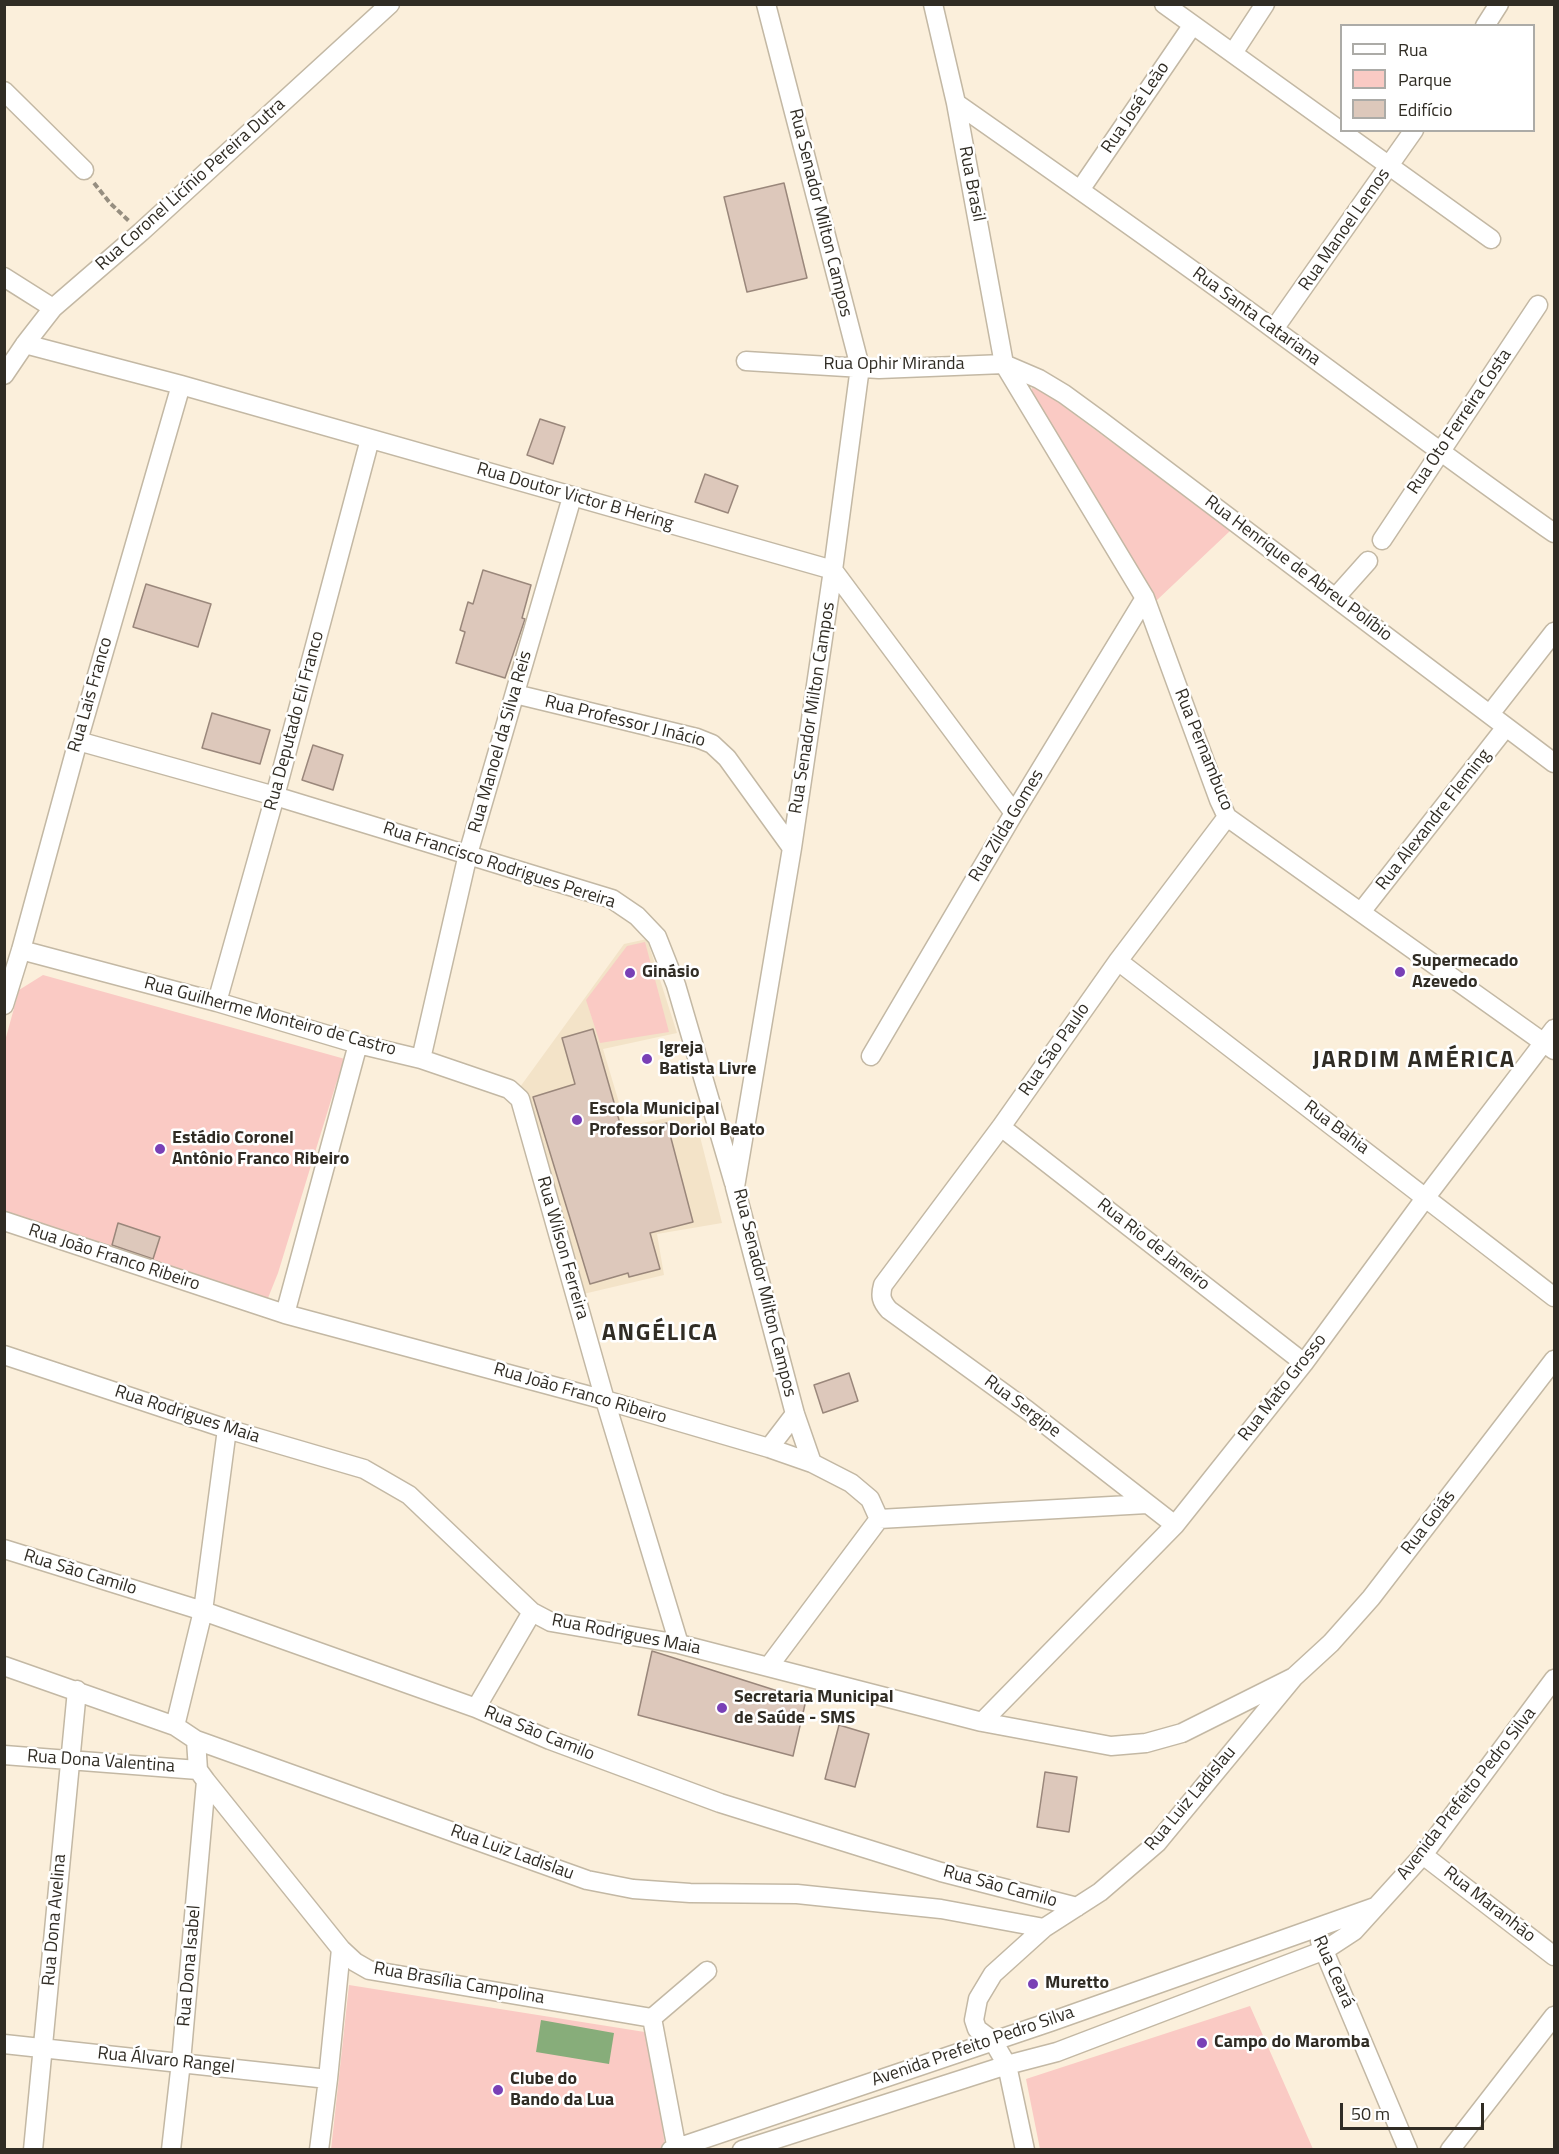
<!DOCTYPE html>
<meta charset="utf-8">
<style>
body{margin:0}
#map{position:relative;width:1559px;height:2154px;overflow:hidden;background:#fbefdb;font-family:"Titillium Web",sans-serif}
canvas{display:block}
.frame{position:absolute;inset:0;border:6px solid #302c24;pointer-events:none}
.legend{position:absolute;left:1340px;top:24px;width:195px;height:108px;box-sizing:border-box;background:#fff;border:2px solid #acaba7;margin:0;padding:8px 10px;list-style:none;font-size:18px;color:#302c24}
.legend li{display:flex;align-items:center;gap:12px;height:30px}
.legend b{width:30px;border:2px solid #acaba7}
.scale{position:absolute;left:1340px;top:2103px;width:144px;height:27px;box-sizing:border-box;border:3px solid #302c24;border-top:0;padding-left:8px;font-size:18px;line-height:21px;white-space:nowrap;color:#302c24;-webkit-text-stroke:4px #fff;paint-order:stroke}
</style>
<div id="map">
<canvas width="1559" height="2154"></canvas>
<div class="frame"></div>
<ul class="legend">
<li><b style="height:8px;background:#fff"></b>Rua</li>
<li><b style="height:16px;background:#facac4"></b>Parque</li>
<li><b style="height:16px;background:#ddc8bb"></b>Edifício</li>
</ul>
<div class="scale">50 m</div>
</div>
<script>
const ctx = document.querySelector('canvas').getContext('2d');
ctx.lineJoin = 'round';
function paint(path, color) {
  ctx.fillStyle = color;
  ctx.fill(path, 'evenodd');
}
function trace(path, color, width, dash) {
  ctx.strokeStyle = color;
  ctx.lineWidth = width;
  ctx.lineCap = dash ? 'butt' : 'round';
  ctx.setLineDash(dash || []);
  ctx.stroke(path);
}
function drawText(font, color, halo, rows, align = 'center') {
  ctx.font = font + ' "Titillium Web",sans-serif';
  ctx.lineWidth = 5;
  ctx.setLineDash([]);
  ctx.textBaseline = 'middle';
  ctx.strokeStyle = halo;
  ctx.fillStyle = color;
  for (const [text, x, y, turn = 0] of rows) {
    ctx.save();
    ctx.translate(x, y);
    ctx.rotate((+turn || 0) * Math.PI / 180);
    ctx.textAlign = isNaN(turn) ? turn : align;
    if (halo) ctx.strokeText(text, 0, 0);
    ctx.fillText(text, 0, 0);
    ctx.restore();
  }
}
const built = new Path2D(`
 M647,939l30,94 -74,16 23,77 68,-13 28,110 -65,11 7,41 -85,20 -59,-208 104,-143z`);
const green = new Path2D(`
 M1032,388l8,1 191,141 -75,71 -125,-206z
 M645,942l24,90 -69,11 -14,-43 41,-54z
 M43,975l302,84 -9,25 -58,189 -10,25 -116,-35 -147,-48v-174l14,-51z
 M349,1985l302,48 14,114 -8,3h-326z
 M1250,2006l63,143h-273l-14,-70z`);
const water = new Path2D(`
 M541,2020l73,13 -5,31 -73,-12z`);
const building = new Path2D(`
 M784,183l23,95 -60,14 -23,-95z
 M540,419l25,8 -12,37 -26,-9z
 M705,474l33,12 -10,27 -33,-11z
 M483,570l48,15 -9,33 3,1 -20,59 -49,-15 9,-31 -5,-2 8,-28 5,2z
 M146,584l65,20 -13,43 -65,-20z
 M212,713l58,17 -10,34 -58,-16z
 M313,745l30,10 -10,35 -31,-10z
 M593,1029l30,105 44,-11 26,99 -43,11 10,36 -31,8 -1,-4 -38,11 -57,-187 42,-13 -13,-46z
 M118,1223l42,14 -7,22 -41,-14z
 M849,1373l9,28 -35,12 -9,-28z
 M652,1651l154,49 -13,56 -155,-41z
 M839,1725l30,9 -14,53 -30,-8z
 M1045,1772l32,5 -8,55 -32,-5z`);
const path = new Path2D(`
 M94,183l16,20 19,18`);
const minor = new Path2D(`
 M766,4l94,363 -27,203 -41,278 -57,339 60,227 17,49
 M933,4l23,99 48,261 141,234 74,202 8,17 327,233
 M1164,4l327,235
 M1485,26l14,-22
 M1233,53l32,-49
 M4,91l80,79
 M956,103c107,75 214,150 319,227 93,68 185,137 279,203
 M1080,190l112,-164
 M4,277l49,31
 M1274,329l140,-199
 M25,344l156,41 652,185 181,243
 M746,361l133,8 125,-5 35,15 25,15 37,27 453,342
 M4,375l21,-31 28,-36 88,-76 249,-228
 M1382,540l156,-235
 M1335,598l33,-37
 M515,694l182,44 15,6 15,14 65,90
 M1490,714l64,-82
 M78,741l197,55 337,103 25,17 20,21 19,48 58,198
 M1361,912l145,-185
 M21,950l196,52 141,42 63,15 88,30 11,10 85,301 74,244
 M1118,961l436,336
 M217,1002l58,-206 95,-357
 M4,1005l17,-55 57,-209 103,-356
 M871,1056l143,-243 131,-215
 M421,1059l47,-205 104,-357
 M1001,1127l303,236
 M4,1221l281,93 320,86 164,48 43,15 39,20 19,16 9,20 268,-15
 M285,1314l73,-270
 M4,1355l223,74 137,40 45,26 123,117 19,10 128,22 303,78 129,24 35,-3 36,-10 112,-56
 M769,1448l26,-34
 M1175,1525l-148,-115 -138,-100c-8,-9 -9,-14 -6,-25l118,-158 117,-166 109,-144
 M4,1549l199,62 273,97 74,32 170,63 221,69 136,35
 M4,1666l171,60 21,14 391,140 46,9 57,4 107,1 144,15 103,19
 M769,1666l110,-147
 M476,1708l56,-96
 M982,1722l193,-197 129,-162 122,-166 128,-168
 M175,1726l28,-115 24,-182
 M196,1740l2,30 8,11 135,168 14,13 14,8 283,48 55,-47
 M4,1755l194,15
 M1423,1855l131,101
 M1320,1941l88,209
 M652,2018l25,132
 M4,2044l324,35
 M33,2150l44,-460
 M171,2150l10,-88 25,-281
 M319,2150l9,-71 13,-130
 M671,2150l379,-128 325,-115
 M742,2150l265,-85 50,-13 268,-102 29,-19 69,-76 131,-176
 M1025,2150l-18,-85 -14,-24 -16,-12 -3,-9 4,-21 15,-25 51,-46 56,-36 57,-49 137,-166 37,-34 40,-45 183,-238
 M1450,2150l104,-134`);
const markers = [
 [1400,972,6,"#7940b6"],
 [630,973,6,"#7940b6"],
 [647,1059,6,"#7940b6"],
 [577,1120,6,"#7940b6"],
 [160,1149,6,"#7940b6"],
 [722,1708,6,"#7940b6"],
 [1033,1984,6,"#7940b6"],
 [1202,2043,6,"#7940b6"],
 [498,2090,6,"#7940b6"]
];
const streetNames = [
 ["Rua José Leão",1136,108,-56],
 ["Rua Brasil",971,184,79],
 ["Rua Coronel Licínio Pereira Dutra",191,185,-42],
 ["Rua Senador Milton Campos",820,213,76],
 ["Rua Manoel Lemos",1345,230,-55],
 ["Rua Santa Catariana",1256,317,36],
 ["Rua Ophir Miranda",894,365],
 ["Rua Oto Ferreira Costa",1460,422,-56],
 ["Rua Doutor Victor B Hering",575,497,16],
 ["Rua Henrique de Abreu Políbio",1298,569,37],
 ["Rua Lais Franco",91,695,-74],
 ["Rua Senador Milton Campos",813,708,-81],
 ["Rua Deputado Eli Franco",295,721,-75],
 ["Rua Professor J Inácio",625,722,14],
 ["Rua Manoel da Silva Reis",501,742,-74],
 ["Rua Pernambuco",1203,750,68],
 ["Rua Alexandre Fleming",1434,820,-52],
 ["Rua Zilda Gomes",1007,826,-59],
 ["Rua Francisco Rodrigues Pereira",499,866,18],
 ["Rua Guilherme Monteiro de Castro",270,1017,15],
 ["Rua São Paulo",1055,1050,-55],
 ["Rua Bahia",1336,1128,37],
 ["Rua Rio de Janeiro",1153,1245,38],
 ["Rua Wilson Ferreira",562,1248,74],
 ["Rua João Franco Ribeiro",114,1258,18],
 ["Rua Senador Milton Campos",764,1293,76],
 ["Rua Mato Grosso",1283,1388,-52],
 ["Rua João Franco Ribeiro",580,1394,16],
 ["Rua Sergipe",1022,1407,37],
 ["Rua Rodrigues Maia",187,1415,18],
 ["Rua Goiás",1429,1523,-52],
 ["Rua São Camilo",80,1573,17],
 ["Rua Rodrigues Maia",626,1635,11],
 ["Rua São Camilo",539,1734,22],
 ["Rua Dona Valentina",101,1762,4],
 ["Avenida Prefeito Pedro Silva",1467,1794,-52],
 ["Rua Luiz Ladislau",1191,1799,-50],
 ["Rua Luiz Ladislau",512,1853,20],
 ["Rua São Camilo",1000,1887,15],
 ["Rua Maranhão",1489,1905,38],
 ["Rua Dona Avelina",55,1920,-85],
 ["Rua Dona Isabel",190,1966,-85],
 ["Rua Ceará",1333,1972,66],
 ["Rua Brasília Campolina",459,1984,10],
 ["Avenida Prefeito Pedro Silva",973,2047,-19],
 ["Rua Álvaro Rangel",166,2061,6]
];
const poiNames = [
 ["Supermecado",1412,962],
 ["Azevedo",1412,983],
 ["Ginásio",642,973],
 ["Igreja",659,1049],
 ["Batista Livre",659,1070],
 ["Escola Municipal",589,1110],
 ["Professor Doriol Beato",589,1131],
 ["Estádio Coronel",172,1139],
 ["Antônio Franco Ribeiro",172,1160],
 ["Secretaria Municipal",734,1698],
 ["de Saúde - SMS",734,1719],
 ["Muretto",1045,1984],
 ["Campo do Maromba",1214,2043],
 ["Clube do",510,2080],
 ["Bando da Lua",510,2101]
];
const districtNames = [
 ["JARDIM AMÉRICA",1414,1061],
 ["ANGÉLICA",660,1334]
];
paint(built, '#f3e3c8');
paint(green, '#facac4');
paint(water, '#87ad7a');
paint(building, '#ddc8bb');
trace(building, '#9a877b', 1.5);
trace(minor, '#c3b8a4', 21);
trace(path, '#968e80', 4, [6, 3]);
trace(minor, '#fff', 18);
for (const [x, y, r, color] of markers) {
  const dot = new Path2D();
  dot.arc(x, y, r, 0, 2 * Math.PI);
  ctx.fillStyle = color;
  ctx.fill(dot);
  trace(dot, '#fff', 2);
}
drawText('18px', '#302c24', '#fff', streetNames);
drawText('bold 18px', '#302c24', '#fff', poiNames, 'left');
ctx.letterSpacing = '1.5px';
drawText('bold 24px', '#302c24', '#fff', districtNames);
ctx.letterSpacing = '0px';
</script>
